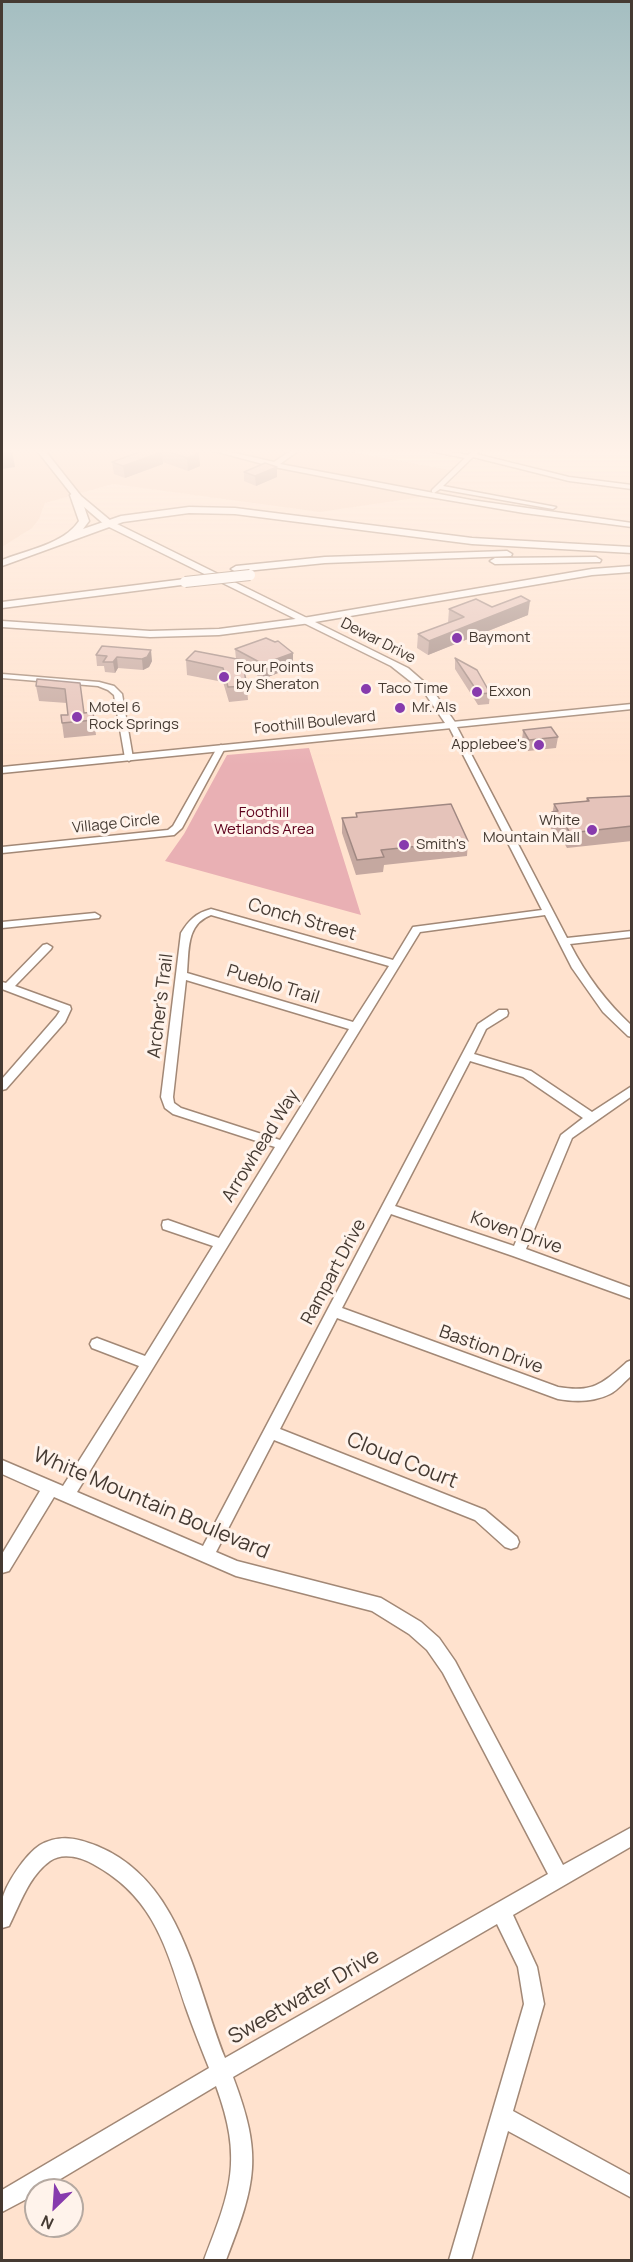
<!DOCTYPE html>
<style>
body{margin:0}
#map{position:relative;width:633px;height:2262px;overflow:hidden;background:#ffe2ce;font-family:Manrope,sans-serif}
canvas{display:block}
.frame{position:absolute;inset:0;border:3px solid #453a32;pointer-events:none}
.north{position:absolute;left:24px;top:2178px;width:60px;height:60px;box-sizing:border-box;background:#fff3eb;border:2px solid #b5a9a1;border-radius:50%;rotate:205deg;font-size:16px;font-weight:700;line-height:24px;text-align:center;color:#453a32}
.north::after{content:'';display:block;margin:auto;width:21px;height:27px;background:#873bad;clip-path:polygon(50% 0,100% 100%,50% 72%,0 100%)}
</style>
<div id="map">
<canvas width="633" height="2262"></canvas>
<div class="frame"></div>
<div class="north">N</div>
</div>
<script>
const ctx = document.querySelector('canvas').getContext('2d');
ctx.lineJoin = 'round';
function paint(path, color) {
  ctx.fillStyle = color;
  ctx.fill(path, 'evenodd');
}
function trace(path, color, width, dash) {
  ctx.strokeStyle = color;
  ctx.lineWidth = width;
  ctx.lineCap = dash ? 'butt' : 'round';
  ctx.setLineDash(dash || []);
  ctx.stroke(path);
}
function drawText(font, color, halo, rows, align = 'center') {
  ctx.font = font + ' Manrope,sans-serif';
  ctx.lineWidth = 6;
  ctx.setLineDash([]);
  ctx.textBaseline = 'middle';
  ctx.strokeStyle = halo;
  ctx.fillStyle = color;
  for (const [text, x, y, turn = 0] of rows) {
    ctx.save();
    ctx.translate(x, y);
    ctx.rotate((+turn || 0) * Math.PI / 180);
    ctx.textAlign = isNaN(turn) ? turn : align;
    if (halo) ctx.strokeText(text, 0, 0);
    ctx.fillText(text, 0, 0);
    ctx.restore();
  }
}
const built = new Path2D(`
 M2,448h328l126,23 -27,25 -109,16 -207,-28 -68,19 -6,16 -7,9 -30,19z`);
const green = new Path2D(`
 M309,748l52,167 -196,-54 19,-27 43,-79z`);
const minor = new Path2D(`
 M203,448h10l61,14 21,-14h7l-22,16 191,36 161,23v4l-108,-14 -106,-18 -144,-28z
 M415,448h13l40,7 8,-7h6l-6,6 93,23 63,8v4l-63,-8 -96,-24 -30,29 113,21 -3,2 -113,-20 -6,4 -2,-1v-2l33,-32z
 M2,674l97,8 15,4 8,8 11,64 -4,3 -4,-3 -11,-63 -6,-5 -10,-4 -96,-8z
 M632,704v5l-175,18 110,211 65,-7v6l-62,7c16,31 36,58 62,82v11l-4,-1 -25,-24 -31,-44 -27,-53 -125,17 -343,560 126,54 275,-522 21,-14h8l1,3 -1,3 -21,13 -12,25 57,17 61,41 40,-26v10l-60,42 -46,111 106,39v11l-119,-43 -122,-42 -49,94 216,79c35,6 44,-3 69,-25l5,-2v15c-7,6 -14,15 -22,19 -16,8 -36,8 -52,5l-221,-81 -57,111 205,81 32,27 2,5 -2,5 -6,2 -6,-2 -30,-27 -201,-80 -58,112 21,9 144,37 40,24 18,16 16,23 108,204 69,-38v19l-119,69 24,52 7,37 -31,107 119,65v22l-124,-67 -37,129h-22l75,-256 -6,-37 -21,-43 -264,153c30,79 23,106 -7,183h-22c27,-70 39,-100 12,-174l-174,104h-6v4l-34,18v-22l207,-122c-8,-20 -16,-40 -23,-60 -20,-61 -32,-111 -93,-144 -12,-7 -31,-12 -43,-3 -21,15 -30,43 -41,65l-7,2c0,-8 -2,-19 0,-27 3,-17 24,-47 38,-56 20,-11 37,-7 57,1 85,35 98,137 128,212l323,-184 -105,-201 -16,-23 -18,-16 -37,-23 -136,-35 -182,-79 -45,74 -7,2v-19l38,-63 -38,-17v-14l61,26 76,-120 -47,-18 -2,-4 2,-4 5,-2 48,18 68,-110 -50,-17 -1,-4 1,-4 5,-1 51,18 56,-91 -102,-33 -8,-6 -4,-11 20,-164c8,-13 15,-20 30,-24l182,51 20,-33 129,-17 -94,-185 4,-3zM211,915l178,51 -36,56 -166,-49c2,-22 -1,-49 24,-58zM186,980l163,49 -69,111 -99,-32 -7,-5 -1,-6zM470,1061l53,16 60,41 -22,17 -47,111 -119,-40z
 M221,745l4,3 -43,80 -8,7 -172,18v-6l166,-17 5,-4 44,-78z
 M95,913l5,3 -1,2 -97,10v-6z
 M47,944l5,3 -1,2 -36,37 55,20 1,3 -6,13 -59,67 -4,1v-11l54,-62 4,-6 -58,-22v-7l4,1 37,-38z`);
const major = new Path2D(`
 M35,448h8l38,48 30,25 297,147 23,20 26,37 -5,3 -450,45v-6l443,-44 -21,-31 -33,-26 -286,-141 -29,-25z`);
const highway = new Path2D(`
 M75,492l5,3 9,26 -6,8 38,-13 68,-9 46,1 237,30 160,9v6l-160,-9 -237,-30 -46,-1 -66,9 -121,44v-6c25,-10 62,-16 77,-39l-9,-26z
 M507,551l5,3 -1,2 -186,7 -89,9 -5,-3 5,-3 89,-9z
 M596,557l5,3 -1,2 -105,2 -5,-3 5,-3z
 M632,566v6l-40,3 -289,49 -84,11 -69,2 -148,-10v-6l148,10 69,-2 84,-11 289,-49z
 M185,579l4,1v4l-187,24v-6z`);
const highwayBridge = new Path2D(`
 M185,582l65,-7`);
const wall = new Path2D(`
 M158,448h26l16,18 -12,5 -25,-9v2l-38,14 -11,-4 -2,-12 46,-11z
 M244,472l33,5 -21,9 -12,-5z
 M492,607l36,8 -100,40 -11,-7 1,-14 30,-11 1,-14z
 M102,646l50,15 -3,6 -6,3 -25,-2 -3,5 -10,-1 -1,-6h-7l-1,-11z
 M235,649l58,4v14l-30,12 -20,-12 4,19 1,14 -19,2 -6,-20 -36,-7 -1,-15 50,-1z
 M455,658l35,35 -1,11 -11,1 -23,-36z
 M80,683l4,30 9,-1 3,23 -32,3 -3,-23h7l-1,-12 -28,-2 -3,-15z
 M523,730l35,7 -2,11 -28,3 -6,-10z
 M632,796v45l-65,7 -8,-14h-5l-4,-7 4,-23 32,-3 1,-3z
 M356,813l112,28 -1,15 -83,9 -1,7 -27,3 -14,-42v-15l14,-1z`);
const shadedWall = new Path2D(`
 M12,450l3,17 -13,2v-17z
 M162,452l1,12 -38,14 -2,-12z
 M199,453l1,13 -12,5 -1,-13z
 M277,467v10l-21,9 -1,-10z
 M530,601l-2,14 -100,40 1,-14z
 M151,650l1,11 -3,6 -6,3 -1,-11z
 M293,653v14l-30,12v-15z
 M117,657l1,11 -3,5 -2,-11z`);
const building = new Path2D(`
 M2,448h8l2,2 -10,2z
 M150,448l12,4 -39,14 -11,-4z
 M158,448h26l15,5 -12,5z
 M265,463l12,4 -22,9 -11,-4z
 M521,596l9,5 -101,40 -11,-7 46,-17 -15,-8 27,-10 16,8z
 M266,638l9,4 3,-1 15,12 -30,11 -28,-15z
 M102,646l49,4 -4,7 -5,2 -25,-2 -4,5h-10l4,-6 -11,-1z
 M195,651l47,9 5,26 -19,1 -5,-19 -37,-8z
 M455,658l22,12 13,23 -11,1z
 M37,679l43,4 4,30 9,-1 1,8 -32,3 -1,-8h7l-3,-26 -29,-3z
 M551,727l7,10 -29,3 -6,-10z
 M632,796v30l-62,7 -8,-14h-6l-4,-7 6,-1 -4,-7 35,-3 -2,-3z
 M451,804l17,37 -87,9 3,7 -27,3 -15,-42 15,-1 -1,-4z`);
const markers = [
 [457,638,6,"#873bad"],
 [224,677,6,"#873bad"],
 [366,689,6,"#873bad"],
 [477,692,6,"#873bad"],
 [400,708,6,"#873bad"],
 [77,717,6,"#873bad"],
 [539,745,6,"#873bad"],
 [592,830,6,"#873bad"],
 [404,845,6,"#873bad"]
];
const farPoinames = [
 ["Baymont",469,638],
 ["Four Points",236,668],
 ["by Sheraton",236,685],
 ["Taco Time",378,689],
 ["Exxon",489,692],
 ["Motel 6",89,708],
 ["Rock Springs",89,725],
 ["Mr. Als",412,708],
 ["Applebee's",527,745,"right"],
 ["White",580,821,"right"],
 ["Mountain Mall",580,838,"right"],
 ["Smith's",416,845]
];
const farStreetnames = [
 ["Dewar Drive",378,641,27],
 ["Foothill Boulevard",315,723,-6],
 ["Village Circle",116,824,-6]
];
const farParknames = [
 ["Foothill",264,813],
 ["Wetlands Area",264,830]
];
const streetNames = [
 ["Conch Street",302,920,16],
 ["Pueblo Trail",273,985,17],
 ["Archer's Trail",161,1006,-83],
 ["Arrowhead Way",261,1146,-58],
 ["Koven Drive",516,1233,19],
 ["Rampart Drive",334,1272,-62],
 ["Bastion Drive",491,1350,20]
];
const nearStreetnames = [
 ["Cloud Court",402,1461,22],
 ["White Mountain Boulevard",151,1504,23],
 ["Sweetwater Drive",304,1997,-30]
];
paint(built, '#f8d4bc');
paint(green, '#e9b0b4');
trace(minor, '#a28876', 3);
trace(major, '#a28876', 3);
trace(highway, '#a28876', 3);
paint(minor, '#fff');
paint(major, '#fff');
paint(highway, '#fff');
trace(highwayBridge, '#a28876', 12, []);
trace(highwayBridge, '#fff', 10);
paint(wall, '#c5a8a0');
paint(shadedWall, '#a08882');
paint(building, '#e5c3ba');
trace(building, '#a08882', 1.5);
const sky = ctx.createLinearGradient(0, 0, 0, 765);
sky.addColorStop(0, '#a4bec1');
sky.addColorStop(0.59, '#fff2e9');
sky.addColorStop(1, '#fff2e900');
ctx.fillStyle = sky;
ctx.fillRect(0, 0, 633, 765);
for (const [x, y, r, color] of markers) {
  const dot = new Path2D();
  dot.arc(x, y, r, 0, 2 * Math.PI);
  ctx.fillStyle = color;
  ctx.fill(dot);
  trace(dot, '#fff3eb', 2);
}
drawText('15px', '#453a32', '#fff3eb', farPoinames, 'left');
drawText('15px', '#453a32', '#fff3eb', farStreetnames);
drawText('15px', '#5e011c', '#fff3eb', farParknames);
drawText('18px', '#453a32', '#fff3eb', streetNames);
drawText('21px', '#453a32', '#fff3eb', nearStreetnames);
</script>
